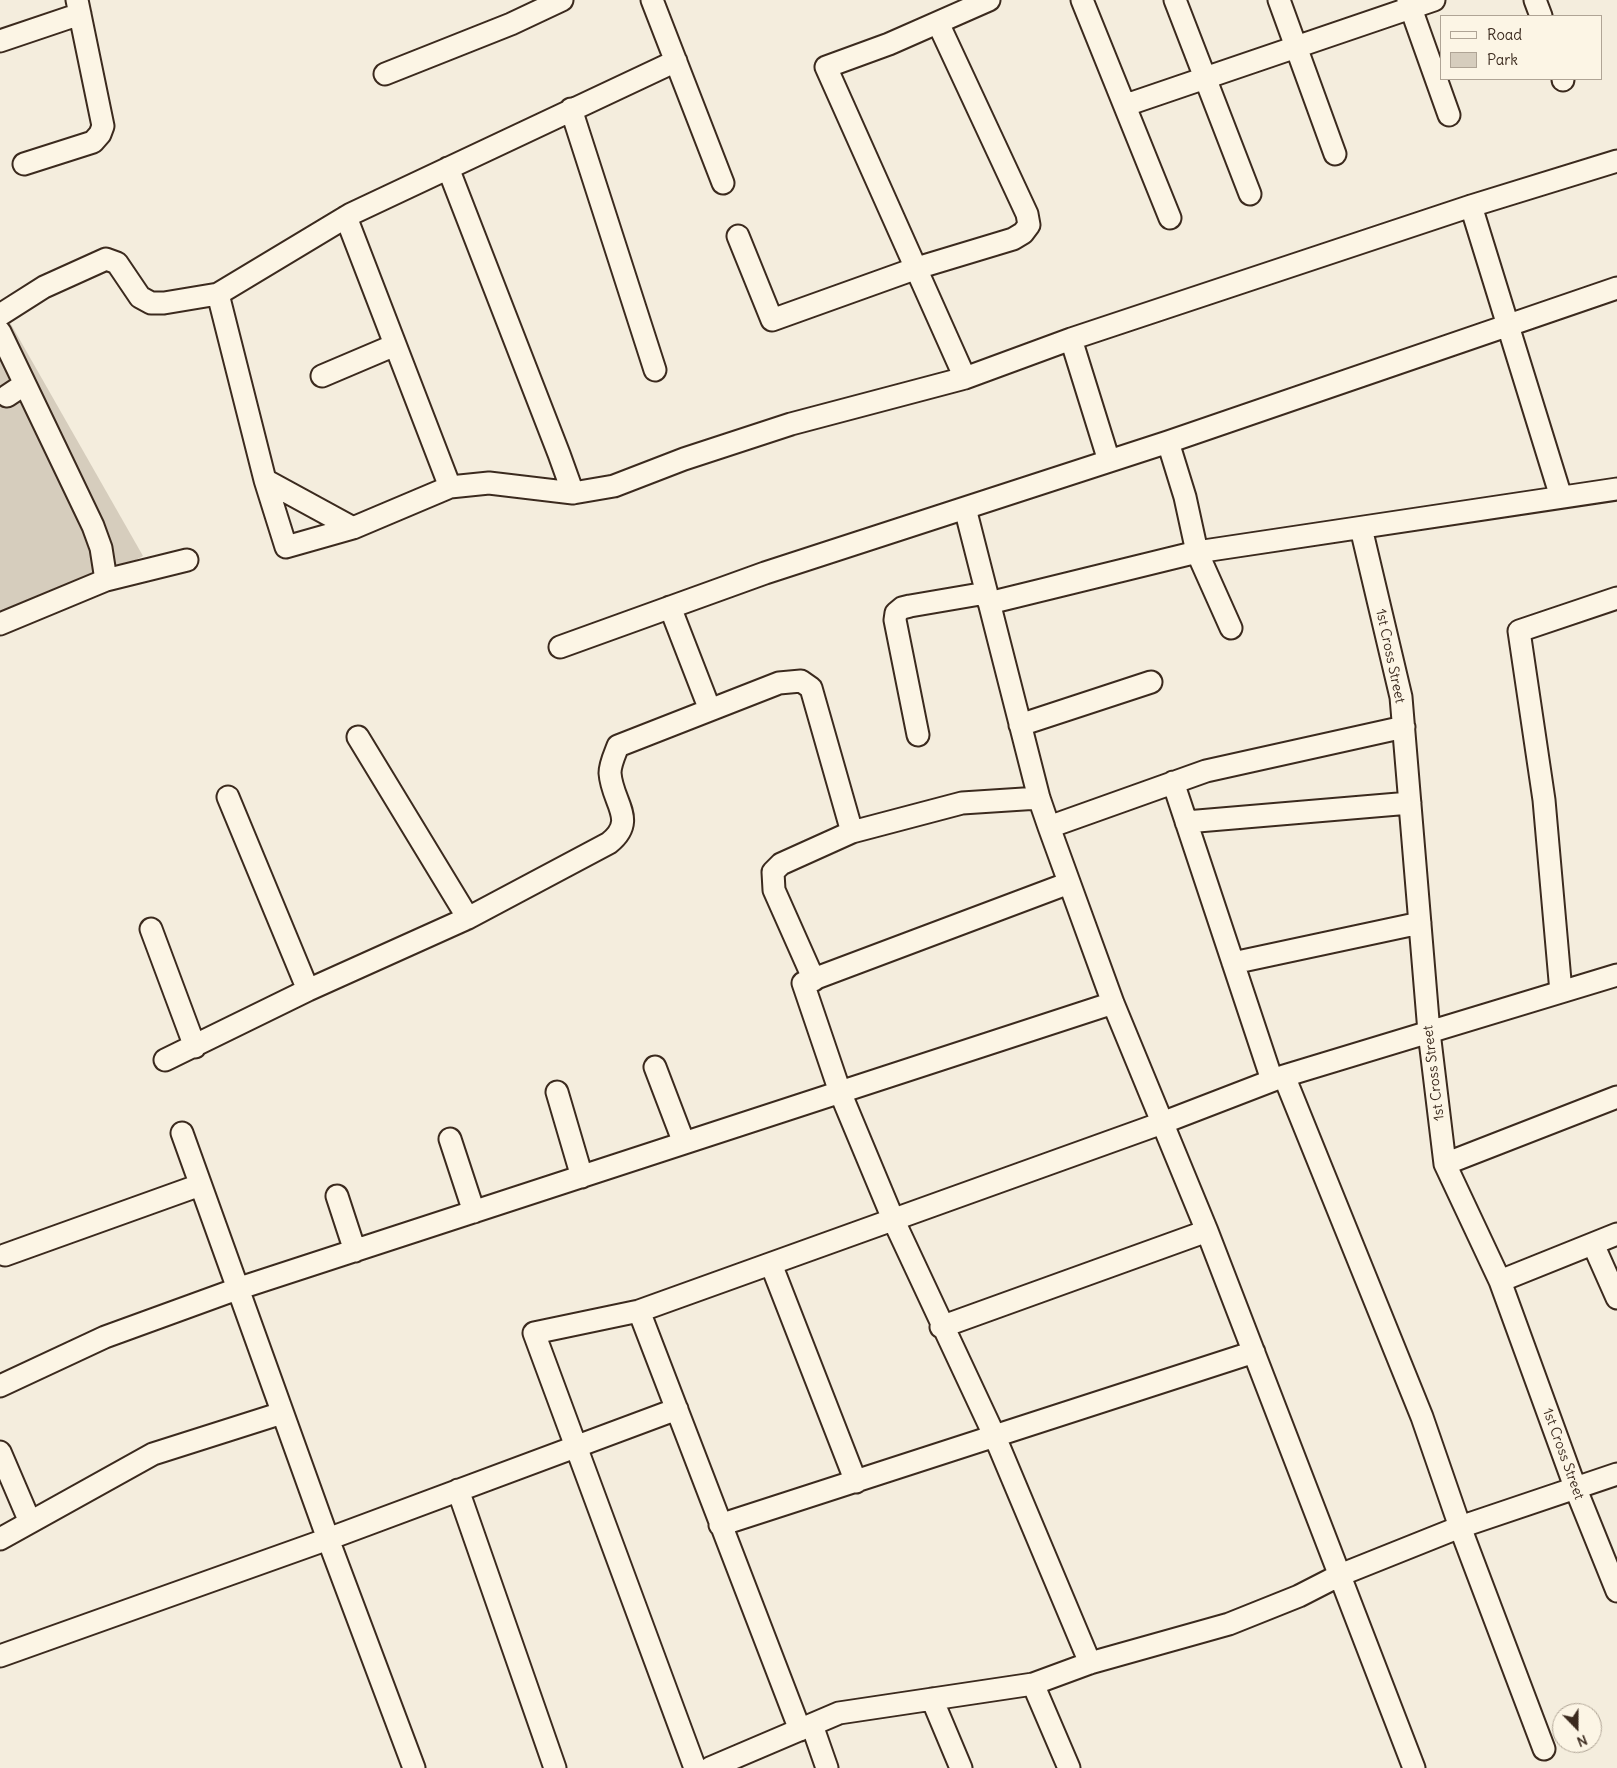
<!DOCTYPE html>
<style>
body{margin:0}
#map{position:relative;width:1617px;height:1768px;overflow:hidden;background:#f4eddd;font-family:Delius,sans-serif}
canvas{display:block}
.legend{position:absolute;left:1440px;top:15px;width:162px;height:65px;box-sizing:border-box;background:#fcf5e5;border:1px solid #afa495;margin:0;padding:6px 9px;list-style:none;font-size:15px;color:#3b2a1e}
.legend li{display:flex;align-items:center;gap:10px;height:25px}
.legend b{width:25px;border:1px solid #afa495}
.north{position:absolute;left:1552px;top:1703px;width:50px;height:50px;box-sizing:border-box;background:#fcf5e5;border:1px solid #afa495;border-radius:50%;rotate:158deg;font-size:14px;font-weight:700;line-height:20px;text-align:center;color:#3b2a1e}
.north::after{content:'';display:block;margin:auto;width:18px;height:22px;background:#3b2a1e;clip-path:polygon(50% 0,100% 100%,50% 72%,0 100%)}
</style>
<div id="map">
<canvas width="1617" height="1768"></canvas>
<ul class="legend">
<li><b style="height:6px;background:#fcf5e5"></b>Road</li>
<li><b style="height:14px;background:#d6cdbd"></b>Park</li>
</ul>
<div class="north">N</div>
</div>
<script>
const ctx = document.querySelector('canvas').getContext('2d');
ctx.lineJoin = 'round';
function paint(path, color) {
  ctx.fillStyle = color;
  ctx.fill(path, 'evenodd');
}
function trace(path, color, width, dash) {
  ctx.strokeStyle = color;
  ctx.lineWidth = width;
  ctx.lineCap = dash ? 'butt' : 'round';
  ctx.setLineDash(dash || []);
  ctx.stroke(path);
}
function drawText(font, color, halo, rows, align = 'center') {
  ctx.font = font + ' Delius,sans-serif';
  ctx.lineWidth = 5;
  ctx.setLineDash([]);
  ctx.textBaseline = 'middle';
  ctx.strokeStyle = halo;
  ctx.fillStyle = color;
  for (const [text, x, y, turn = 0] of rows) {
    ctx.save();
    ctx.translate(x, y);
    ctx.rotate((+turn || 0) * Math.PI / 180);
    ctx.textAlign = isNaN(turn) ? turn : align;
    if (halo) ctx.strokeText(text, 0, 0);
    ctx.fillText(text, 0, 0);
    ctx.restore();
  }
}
const green = new Path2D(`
 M0,305l143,251 -143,79z`);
const street = new Path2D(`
 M652,0l71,183
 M1082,0l88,218
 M1175,0l75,194
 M1279,0l56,154
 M1408,0l41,115
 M1535,0l6,16
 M0,41l80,-27
 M385,74l126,-50 51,-24
 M1563,79v1
 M1126,105l308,-105
 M571,109l84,261
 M24,164l69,-22 7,-8 3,-8 -26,-126
 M448,168l111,286 14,39
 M1471,206l90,291
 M346,217l104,270
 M738,236l34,84 145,-52 96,-29 10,-6 6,-8 -2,-11 -89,-191
 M218,294l47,186 21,67 67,-19 97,-41 39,-4 84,10 41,-7 70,-27 107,-35 174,-46 106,-39 400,-133 146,-45
 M0,315l44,-28 62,-28 11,4 23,34 11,6h13l54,-9 133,-80 325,-153
 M0,332l93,194 8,22 5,32
 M1071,339l38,122
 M322,376l73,-31
 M965,378l-139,-311 63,-23 100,-44
 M7,396l18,-12
 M1168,442l17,55 12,55 420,-63
 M265,480l88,48
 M965,508l74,290 10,29 64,176 94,228 207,537
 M1361,528l40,169 28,335 16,132 55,117 75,206 42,104
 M989,603l208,-51 34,76
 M670,607l40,103
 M0,624l106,-44 81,-20
 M560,647l205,-74 403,-131 449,-154
 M1020,725l131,-43
 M918,735l-23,-115 1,-7 6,-5 8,-2 76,-13
 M358,737l110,181
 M1173,782l99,298
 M228,797l80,193
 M1186,822l224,-19
 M1049,827l157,-56 198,-44
 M1069,883l-266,100 37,109 53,127 102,218 95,226
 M151,929l44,118
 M1233,963l187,-40
 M814,980l-40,-90 -1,-18 8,-8 71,-32 110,-29 77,-5
 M1561,992l-17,-192 -25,-169 98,-33
 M165,1060l143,-70 160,-72 141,-75c29,-23 3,-40 1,-70 0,-9 5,-19 8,-27l161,-63 22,-2 10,7 41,144
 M655,1067l29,76
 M1284,1076l138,341 38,110 84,222
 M557,1092l25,85
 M182,1133l146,406 86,229
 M450,1139l24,73
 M1445,1164l172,-67
 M337,1196l18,55
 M1593,1244l24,54
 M5,1255l195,-70
 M771,1264l85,218
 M1500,1281l117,-47
 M639,1311l161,419
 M941,1327l266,-96
 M0,1386l105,-49 132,-48 876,-286
 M0,1452l30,70
 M458,1490l97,278
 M720,1525l534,-173
 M0,1539l153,-85 129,-41
 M0,1656l328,-117 349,-130
 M1033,1684l36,84
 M932,1699l29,69
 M812,1725l15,43
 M695,1768l-161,-435 105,-22 523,-188 122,-47 333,-101
 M710,1768l129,-55 194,-29 57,-21 139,-39 70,-28 41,-21 120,-48 157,-53`);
const streetNames = [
 ["1st Cross Street",1390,656,78],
 ["1st Cross Street",1434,1073,-97],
 ["1st Cross Street",1563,1454,70]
];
paint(green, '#d6cdbd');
trace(street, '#3b2a1e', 25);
trace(street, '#fcf5e5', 21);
drawText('14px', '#3b2a1e', '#fcf5e5', streetNames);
</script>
